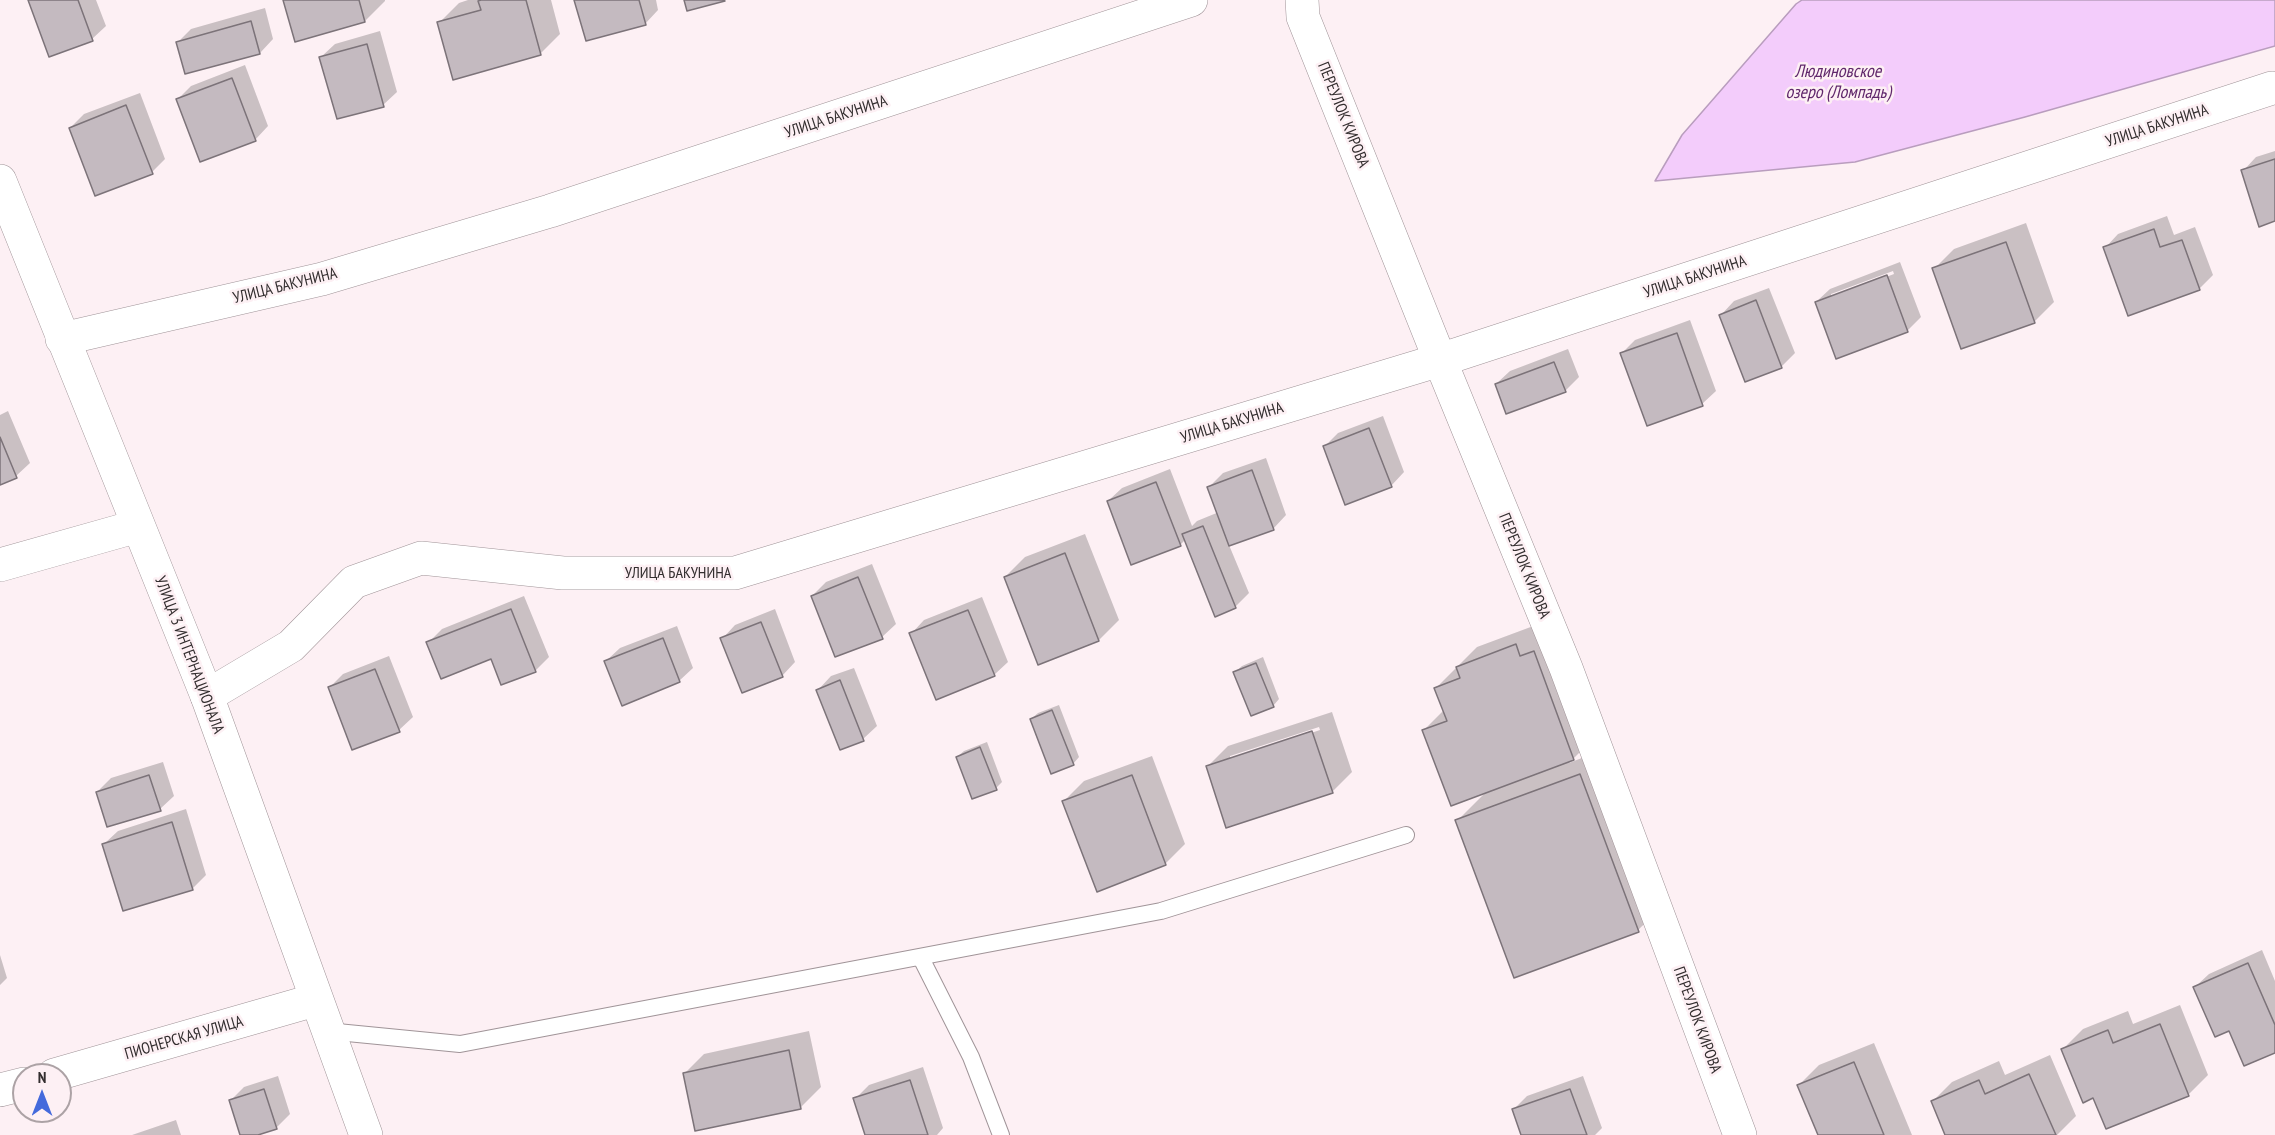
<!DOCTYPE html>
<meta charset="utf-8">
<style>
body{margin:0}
#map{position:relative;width:2275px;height:1135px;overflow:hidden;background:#fdf0f4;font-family:"PT Sans Narrow",sans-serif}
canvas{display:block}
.north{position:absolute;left:12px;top:1063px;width:60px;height:60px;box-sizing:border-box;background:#fdf0f4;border:2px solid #aca2a5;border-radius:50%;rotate:0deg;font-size:16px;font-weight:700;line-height:24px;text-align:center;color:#332e2f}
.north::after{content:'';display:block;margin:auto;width:21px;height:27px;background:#446adc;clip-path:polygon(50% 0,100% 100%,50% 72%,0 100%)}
</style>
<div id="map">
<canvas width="2275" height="1135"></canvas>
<div class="north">N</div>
</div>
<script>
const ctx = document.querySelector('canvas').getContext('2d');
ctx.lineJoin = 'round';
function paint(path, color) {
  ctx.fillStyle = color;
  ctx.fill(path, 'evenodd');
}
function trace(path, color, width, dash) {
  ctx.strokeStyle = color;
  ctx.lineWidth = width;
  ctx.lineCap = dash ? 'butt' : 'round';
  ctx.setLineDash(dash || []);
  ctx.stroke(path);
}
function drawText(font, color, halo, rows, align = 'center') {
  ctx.font = font + ' "PT Sans Narrow",sans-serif';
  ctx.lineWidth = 5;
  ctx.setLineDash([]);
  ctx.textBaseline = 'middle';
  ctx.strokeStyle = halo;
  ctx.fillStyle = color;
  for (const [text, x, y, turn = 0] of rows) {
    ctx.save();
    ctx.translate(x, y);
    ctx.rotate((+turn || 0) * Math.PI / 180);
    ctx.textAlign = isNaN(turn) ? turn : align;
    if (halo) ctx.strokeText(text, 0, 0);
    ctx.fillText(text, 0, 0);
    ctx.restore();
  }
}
const water = new Path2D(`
 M1802,0h473v46l-250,71 -170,45 -200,19 27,-46 114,-131z`);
const shadow = new Path2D(`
 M29,0h67l10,26 -14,13z
 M285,0h100v1l-20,20z
 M468,0h83l9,34 -20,20 -101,-31 20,-20z
 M576,0h80l2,10 -13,14z
 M265,8l8,31 -13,14 -82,-11 13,-13z
 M380,31l17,61 -14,13 -62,-48 14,-13z
 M245,65l23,61 -13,14 -77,-41 13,-13z
 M140,93l25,66 -13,13 -82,-44 14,-14z
 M2275,151v69l-32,-49 13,-14z
 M2167,216l7,19 21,-8 18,48 -14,14 -94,-41 13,-14z
 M2026,223l28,79 -20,20 -100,-53 20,-20z
 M1900,262l21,55 -14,14 -91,-29 14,-13zM1893,271l1,3 -63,24v-4z
 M1769,288l26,65 -14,14 -60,-52 13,-14z
 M1690,320l26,71 -14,13 -80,-51 13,-13z
 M1568,349l11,28 -14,14 -69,-7 14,-13z
 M8,411l22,52 -14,13 -16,7v-68z
 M1383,416l21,56 -13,14 -67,-39 14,-14z
 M1266,458l20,57 -13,14 -44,16 20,48 -14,14 -49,-68 -6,6 -72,-44 14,-13 48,-19 22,57 5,-5 22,-9 -10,-25 14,-14z
 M1085,534l34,86 -20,20 -60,23 -34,-86 20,-20z
 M872,564l24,60 -14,13 -70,-41 14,-14z
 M524,596l25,61 -14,14 -43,-14 -64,-14 14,-14z
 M982,597l26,65 -14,13 -83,-41 13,-14z
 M775,609l20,53 -13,14 -60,-37 13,-14z
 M1536,625l58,113 -25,25 36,-14 59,156 -26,25 -181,-109 30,-30 -63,-61 20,-20 -8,-22 41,-41z
 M677,626l16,42 -14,13 -73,-20 14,-13z
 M389,656l24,61 -14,13 -70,-42 14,-14z
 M1263,657l16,42 -6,7 -38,-34 7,-6z
 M854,668l23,58 -14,13 -45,-49 13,-14z
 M1059,705l20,52 -6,7 -42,-45 7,-6z
 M1332,712l20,60 -20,20 -124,-26 20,-20zM1319,727l1,3 -90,30v-4z
 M987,742l15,40 -6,6 -39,-31 7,-6z
 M1152,756l33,88 -20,20 -101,-63 20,-20z
 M163,762l11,34 -14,13 -63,-17 14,-14z
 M186,809l20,66 -13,13 -69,22 -20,-66 14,-13z
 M2262,950l13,31v70l-46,-22 -34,-42 14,-13z
 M0,955l7,23 -7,7z
 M2180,1005l28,70 -20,20 -94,1 -31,-47 20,-20 45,-18 5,13z
 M809,1031l12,56 -20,20 -117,-33 20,-20z
 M1874,1043l38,92h-92l-21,-50 20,-20z
 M2050,1055l26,61 -19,19h-110l-15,-33 20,-20 47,-21 6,14z
 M923,1067l20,61 -6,7h-70l-12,-36 14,-14z
 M278,1076l12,38 -14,14 -23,7h-12l-11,-34 14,-14z
 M1583,1076l19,52 -7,7h-72l-9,-26 13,-13z
 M176,1120l5,15h-49z`);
const building = new Path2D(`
 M28,0h50l15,41 -44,16z
 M283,0h76l6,22 -70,20z
 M526,0l15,55 -88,25 -16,-58 44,-12 -3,-9 3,-1z
 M574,0h65l7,25 -60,16z
 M684,0h40l1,1 -38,10z
 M251,21l9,33 -75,20 -9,-32z
 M367,44l17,63 -47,12 -18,-62z
 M232,78l24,63 -56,21 -24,-63z
 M126,105l27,69 -58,22 -26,-68z
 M2275,159v62l-16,6 -18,-57z
 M2154,229l6,18 22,-7 18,50 -72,26 -25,-69z
 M2006,242l29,81 -74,26 -29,-81z
 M1887,275l21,57 -72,27 -21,-57z
 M1756,300l26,68 -37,14 -26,-67z
 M1677,333l26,73 -56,20 -27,-73z
 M1554,362l12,30 -60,22 -11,-30z
 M1369,428l23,59 -47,18 -22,-59z
 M0,437l17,41 -17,7z
 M1252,470l22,60 -45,16 -22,-59z
 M1156,482l25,64 -50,19 -24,-64z
 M1203,526l33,82 -21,9 -33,-83z
 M1065,553l34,88 -61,24 -34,-88z
 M858,577l25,62 -48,18 -24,-61z
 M511,609l25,63 -35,13 -10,-26 -50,20 -15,-37z
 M968,610l27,66 -59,24 -27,-67z
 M761,622l22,55 -41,16 -22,-55z
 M663,638l17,44 -58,24 -18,-45z
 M1516,644l4,12 14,-5 40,109 -123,46 -29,-76 25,-9 -13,-33 26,-10 -4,-11z
 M1256,663l18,44 -23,9 -18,-44z
 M375,669l25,63 -48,18 -24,-63z
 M840,680l24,61 -24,9 -24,-60z
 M1052,710l22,55 -23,9 -21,-55z
 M1312,731l21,62 -107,35 -20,-62z
 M980,747l17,43 -25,9 -16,-42z
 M1580,774l59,158 -125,46 -59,-158z
 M149,775l12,36 -54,16 -11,-35z
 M1132,775l34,90 -69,27 -35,-91z
 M172,822l21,68 -70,21 -21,-67z
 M2248,963l27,62v28l-31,13 -15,-35 -14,6 -22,-50z
 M2160,1024l29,72 -83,33 -13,-31 -10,5 -22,-54 47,-19 5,13z
 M789,1050l12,59 -106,22 -12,-58z
 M1854,1062l30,73h-66l-21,-50z
 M2029,1074l27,61h-111l-14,-34 48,-21 6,14z
 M910,1080l18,55h-63l-12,-37z
 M264,1089l13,40 -19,6h-18l-11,-35z
 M1570,1089l17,46h-66l-9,-26z`);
const lane = new Path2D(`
 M921,958l50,99 30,78
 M327,1031l133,13 701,-133 245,-76`);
const street = new Path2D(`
 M1302,0l1,17 137,343 126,308 174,467
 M62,339l260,-60 228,-68 641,-211
 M0,565l138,-39
 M207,696l84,-50 63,-64 67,-24 142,15h172l705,-213 832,-272
 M54,1075l261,-75
 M0,1090l24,-6`);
const secondary = new Path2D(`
 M0,181l207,515 159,439`);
const streetNames = [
 ["ПЕРЕУЛОК КИРОВА",1343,115,68],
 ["УЛИЦА БАКУНИНА",836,117,-18],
 ["УЛИЦА БАКУНИНА",2157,126,-18],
 ["УЛИЦА БАКУНИНА",1695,277,-18],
 ["УЛИЦА БАКУНИНА",285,286,-14],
 ["УЛИЦА БАКУНИНА",1232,423,-17],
 ["ПЕРЕУЛОК КИРОВА",1524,566,68],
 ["УЛИЦА БАКУНИНА",678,573],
 ["УЛИЦА 3 ИНТЕРНАЦИОНАЛА",189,655,69],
 ["ПЕРЕУЛОК КИРОВА",1697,1020,70],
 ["ПИОНЕРСКАЯ УЛИЦА",184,1038,-16]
];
const waterNames = [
 ["Людиновское",1838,72],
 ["озеро (Ломпадь)",1838,93]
];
paint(water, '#f3ccfb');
trace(water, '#b99dbe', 1.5);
paint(shadow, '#0003');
paint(building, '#c4bac0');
trace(building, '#7c7379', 1.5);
trace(lane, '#a09498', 18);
trace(street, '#a09498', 34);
trace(secondary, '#a09498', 34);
trace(lane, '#fff', 16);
trace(street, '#fff', 33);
trace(secondary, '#fff', 33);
drawText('16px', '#332e2f', '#fdf0f4', streetNames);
drawText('italic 18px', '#61286c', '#fdf0f4', waterNames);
</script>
